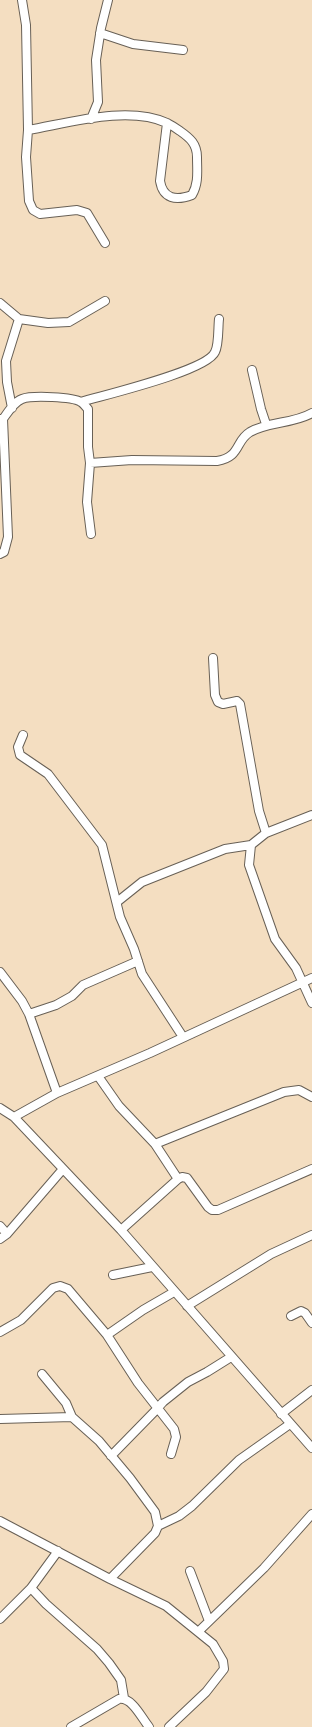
<!DOCTYPE html>
<style>
body{margin:0}
canvas{display:block;background:#f4dec1}
</style>
<canvas width="312" height="1727"></canvas>
<script>
const ctx = document.querySelector('canvas').getContext('2d');
ctx.lineJoin = 'round';
function trace(path, color, width, dash) {
  ctx.strokeStyle = color;
  ctx.lineWidth = width;
  ctx.lineCap = dash ? 'butt' : 'round';
  ctx.setLineDash(dash || []);
  ctx.stroke(path);
}
const street = new Path2D(`
 M22,0l4,25 2,105 -2,27 3,44 4,9 7,4 37,-4 10,3 18,30
 M100,33l33,11 50,6
 M91,119l7,-17 -2,-42 5,-32 7,-28
 M28,130c41,-7 100,-25 139,-7 4,2 9,5 13,8 10,7 17,13 17,26 0,14 2,26 -5,38 -16,6 -29,4 -32,-14l7,-58
 M0,303l19,16 29,4 21,-1 36,-21
 M252,370l9,39 5,15
 M81,402c23,-7 126,-31 134,-50 4,-7 3,-25 4,-33
 M12,408l-5,-26 -1,-21 13,-42
 M0,419h3c5,-7 11,-17 19,-20 10,-4 51,-2 59,3 3,2 5,5 7,7v38l2,16 42,-3 85,1c24,-4 18,-20 33,-29 20,-11 43,-8 62,-19
 M90,463l-3,39 4,32
 M0,554l4,-2 4,-15 -5,-118
 M23,735l-5,12 2,8 28,19 54,71 18,72 14,32 8,25 41,63
 M266,833l46,-18
 M251,845l-2,20 26,74 21,29 16,35
 M117,902l25,-20 83,-33 26,-4 15,-12 -7,-22 -19,-107 -3,-3 -14,3 -5,-2 -3,-7 -2,-37
 M0,972l22,29 7,13 28,79
 M29,1014l27,-9 16,-9 11,-11 55,-24
 M98,1076l21,30 36,38 23,35
 M0,1108l14,9 107,113 191,218
 M14,1117l43,-24 93,-40 162,-75
 M155,1144l129,-52 15,-2 13,7
 M0,1226l7,8
 M121,1230l57,-51 4,-2 5,1 21,29 4,3h6l94,-41
 M0,1239l7,-5 56,-65
 M113,1275l39,-8
 M187,1306l84,-52 41,-19
 M291,1316l10,-5 4,2 7,10
 M0,1332l21,-12 32,-32 7,-2 8,3 39,46 31,48 36,46 2,8 -5,17
 M107,1335l36,-25 31,-18
 M42,1374l24,29 6,14
 M281,1414l31,-24
 M0,1419l72,-2 27,24 31,37 25,34 3,14 -3,7 -45,46
 M111,1456l44,-45 8,-9 25,-20 19,-10 24,-15
 M0,1521l110,58 56,27 47,38 10,17 1,8 -18,23 -37,35
 M158,1526l21,-10 13,-10 47,-46 51,-36
 M190,1571l19,50
 M31,1588l15,16 51,45 12,14 12,17 3,18
 M0,1619l31,-31 27,-37
 M199,1631l65,-63 48,-54
 M71,1727l48,-28c13,-2 22,18 30,28`);
trace(street, '#686056', 10);
trace(street, '#fff', 8);
</script>
